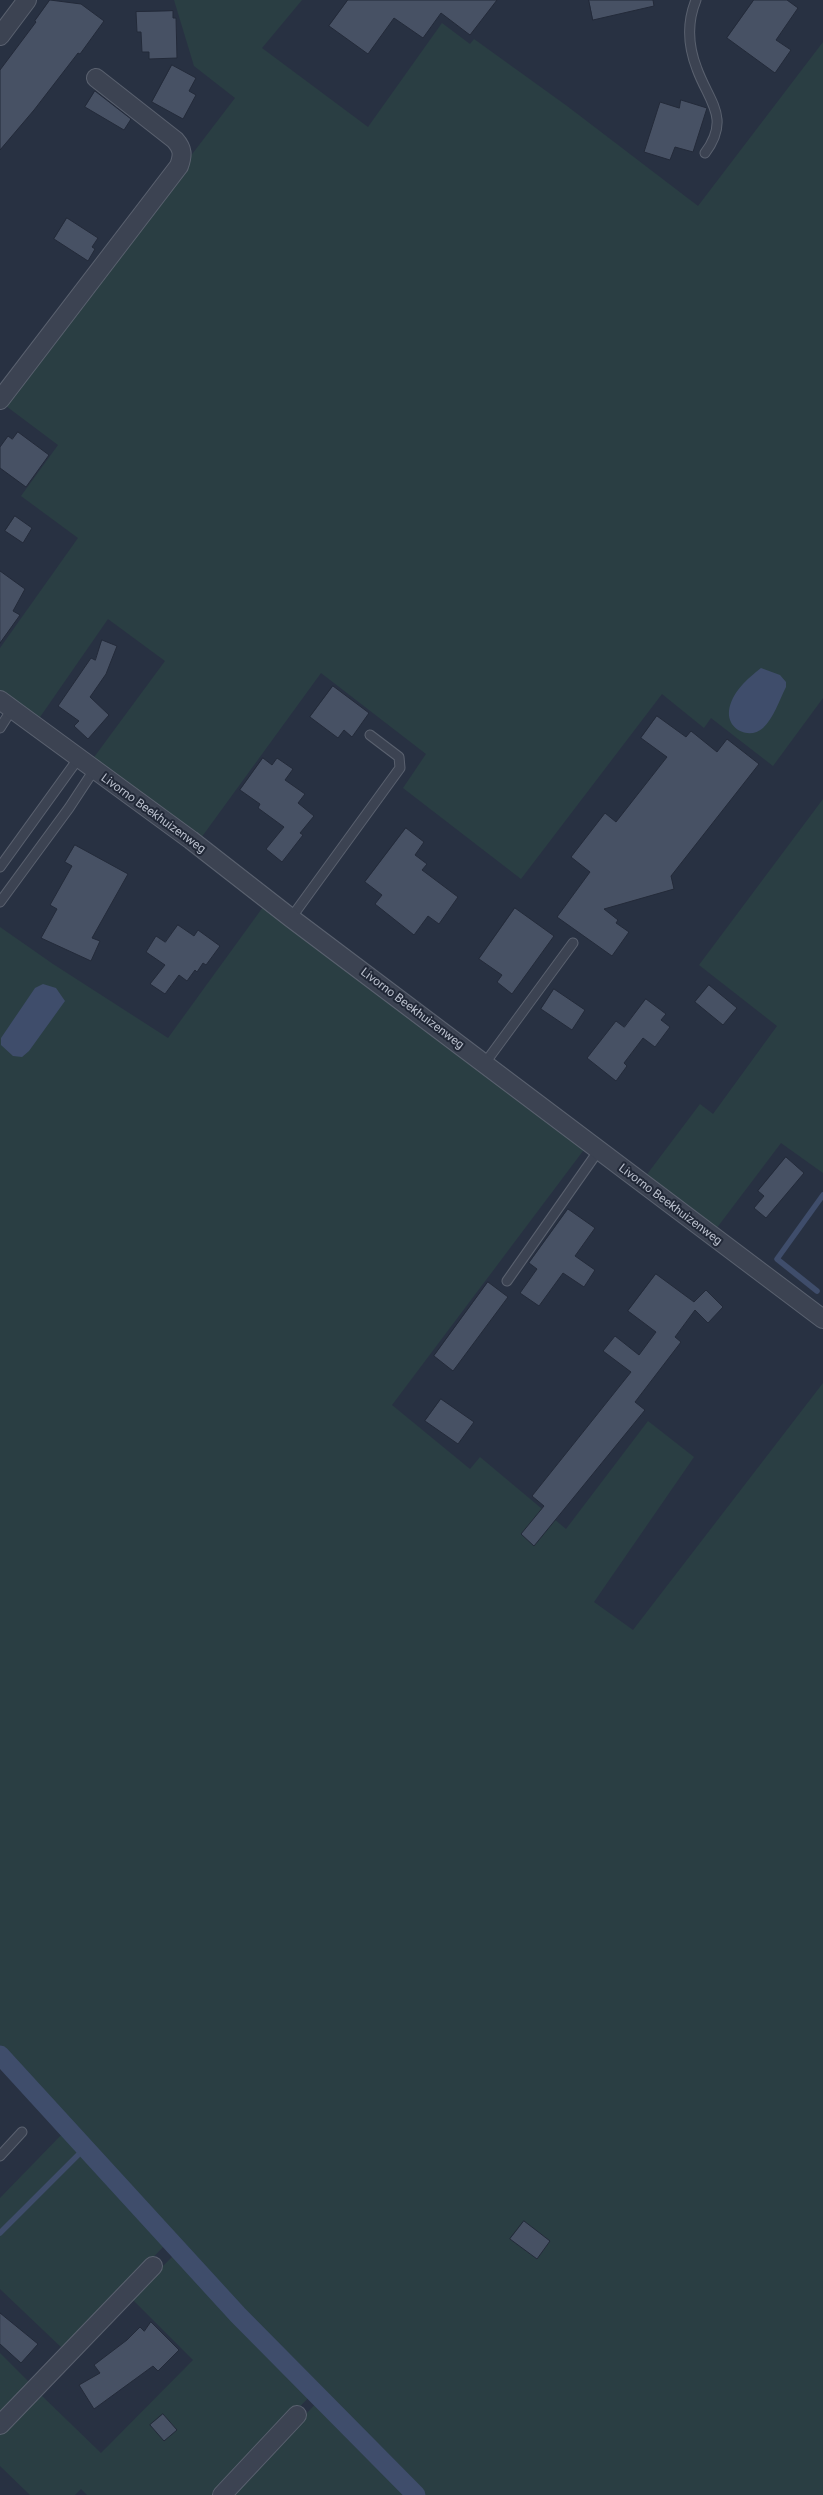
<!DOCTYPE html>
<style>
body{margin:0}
canvas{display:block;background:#283142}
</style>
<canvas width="823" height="2495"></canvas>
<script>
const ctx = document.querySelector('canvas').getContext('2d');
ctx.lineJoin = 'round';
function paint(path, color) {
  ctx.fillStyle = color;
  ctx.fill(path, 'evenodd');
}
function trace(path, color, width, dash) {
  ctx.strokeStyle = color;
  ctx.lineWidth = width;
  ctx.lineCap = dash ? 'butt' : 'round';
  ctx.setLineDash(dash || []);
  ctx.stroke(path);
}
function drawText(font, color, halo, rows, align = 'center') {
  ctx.font = font + ' Roboto,sans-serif';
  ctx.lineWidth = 4;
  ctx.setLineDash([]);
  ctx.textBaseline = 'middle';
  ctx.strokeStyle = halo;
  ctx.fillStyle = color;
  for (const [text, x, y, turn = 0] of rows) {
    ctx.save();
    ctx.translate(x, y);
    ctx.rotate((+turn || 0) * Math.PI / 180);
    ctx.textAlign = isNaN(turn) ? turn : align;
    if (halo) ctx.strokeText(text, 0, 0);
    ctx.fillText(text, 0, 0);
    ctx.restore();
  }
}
const green = new Path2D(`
 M174,0h128l-40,48 106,79 74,-104 28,21 4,-5 93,67 131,100 125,-164v656l-50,68 -62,-48 -7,10 -42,-34 -141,185 -118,-91 23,-34 -105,-81 -120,165 -109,-78 73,-99 -57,-42 -70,101 -38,-28v-44l78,-110 -57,-42 37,-51 -56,-42 233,-305 -41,-32z
 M823,799v374l-42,-30 -65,86 -71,-52 55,-73 13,10 64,-88 -78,-61z
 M263,907l323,240 -194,258 78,64 10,-12 86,72 82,-108 46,36 -100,145 39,28 190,-247v1112h-399l-253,-262 -171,-188v-1118l53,37 115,74z
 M68,2128l102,112 -107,109 -63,-60v-91z
 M179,2250l59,65 76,77 -100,103h-127l-6,-6 -6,6h-45l-30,-29v-32l40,-40 61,59 92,-93 -62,-62z
 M0,2353l32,32 -32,32z
 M321,2398l95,97h-186z`);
const water = new Path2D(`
 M761,668l19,7 6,7v5c-7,14 -12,30 -23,41 -13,12 -36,2 -34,-17 2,-18 19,-33 32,-43z
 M43,984l13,4 9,13 -36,50 -7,6 -9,-1 -12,-11v-7l34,-50z`);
const stream = new Path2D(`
 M817,1291l-40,-32 46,-64
 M0,2233l86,-86`);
const canal = new Path2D(`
 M0,2055l238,260 178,180`);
const building = new Path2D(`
 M50,0l31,4 23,17 -24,33 -2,-1 -44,57 -34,40v-80l36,-48 -1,-1z
 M348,0h149l-27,35 -29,-22 -18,25 -29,-20 -26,36 -39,-28z
 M589,0h64l1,6 -61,14z
 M754,0h33l11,8 -22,32 15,10 -16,23 -48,-35z
 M173,11v7h3l1,40 -28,1v-7h-7l-1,-20h-4l-1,-20z
 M172,65l24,13 -7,13 7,4 -13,24 -31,-17z
 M95,91l36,28 -7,11 -39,-23z
 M681,100l26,8 -14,44 -18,-5 -5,13 -26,-8 16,-50 19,6z
 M67,218l31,20 -6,9 3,2 -7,12 -34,-22z
 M18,432l31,23 -23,32 -26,-19v-21l8,-11 4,3z
 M15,516l17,12 -9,15 -18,-12z
 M0,571l25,18 -12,22 7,4 -20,28z
 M102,640l15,6 -11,28 -16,23 19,18 -21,24 -14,-13 5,-5 -21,-15 33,-48 4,2z
 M333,686l36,27 -17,24 -8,-7 -6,8 -28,-21z
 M657,716l29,21 5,-6 26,21 10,-13 32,25 -88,112 3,13 -70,20 14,11 -2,3 13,9 -17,24 -55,-39 33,-45 -19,-15 34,-44 11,9 51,-65 -26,-19z
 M263,758l9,7 5,-7 16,11 -8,11 20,14 -7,9 16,13 -14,17 3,2 -21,27 -16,-13 18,-22 -26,-19 2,-4 -20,-14z
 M406,828l18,14 -9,13 12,9 -5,6 36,27 -19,27 -11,-8 -14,19 -39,-31 7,-9 -17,-13z
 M75,845l53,29 -36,64 8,3 -9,20 -50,-23 16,-29 -7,-4 22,-39 -7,-4z
 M515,908l39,28 -42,58 -15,-12 5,-7 -23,-16z
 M178,925l16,11 4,-6 22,16 -14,19 -3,-2 -6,9 -2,-2 -8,11 -8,-6 -14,19 -15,-10 15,-19 -19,-13 10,-16 9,6z
 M709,985l28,23 -14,17 -28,-23z
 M554,989l31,21 -13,20 -31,-21z
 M646,999l20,15 -5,6 9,7 -15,20 -12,-9 -19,25 3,3 -11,15 -29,-23 29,-37 8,6z
 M786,1157l18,16 -38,45 -12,-10 10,-12 -6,-5z
 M568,1209l27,19 -20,28 20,14 -11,17 -21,-14 -24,33 -19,-13 17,-24 -8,-6z
 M656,1274l38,28 12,-12 17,17 -15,16 -13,-13 -20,27 6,5 -46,60 10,8 -111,136 -13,-12 23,-28 -12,-10 99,-124 -28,-21 12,-15 24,19 17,-23 -28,-21z
 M488,1282l20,15 -55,74 -19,-15z
 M441,1399l33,23 -16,22 -33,-23z
 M524,2221l26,20 -13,18 -27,-20z
 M0,2313l38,31 -17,19 -21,-19z
 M151,2322l28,28 -21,21 -5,-5 -59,43 -15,-24 21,-12 -6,-8 33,-25 13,-13 4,4z
 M163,2414l14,16 -13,11 -14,-16z`);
const lane = new Path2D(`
 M696,0c-9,22 -8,46 1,69 12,33 34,49 8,84
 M0,728l12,-19
 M0,867l78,-108
 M0,902l69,-94 25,-38
 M291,918l109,-150 -1,-11 -29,-22
 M485,1063l88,-120
 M507,1281l92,-131
 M0,2156l22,-24`);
const street = new Path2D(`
 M0,36l27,-36
 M0,400l179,-234c4,-11 4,-17 -4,-26l-79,-62
 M0,700l191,140 100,78 532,401
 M0,2425l153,-159
 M222,2495l75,-80`);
const streetNames = [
 ["Livorno Beekhuizenweg",153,814,36],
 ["Livorno Beekhuizenweg",412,1009,37],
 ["Livorno Beekhuizenweg",670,1205,37]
];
paint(green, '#2a3e43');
paint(water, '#3f4d6b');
trace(stream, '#3f4d6b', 5.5);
trace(canal, '#3f4d6b', 19);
paint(building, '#475164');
trace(building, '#232a39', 1);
trace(lane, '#5a616f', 11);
trace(street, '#5a616f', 20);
trace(lane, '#3c4352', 9);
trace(street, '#3c4352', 18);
drawText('12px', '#b9bfcc', '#212837', streetNames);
</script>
